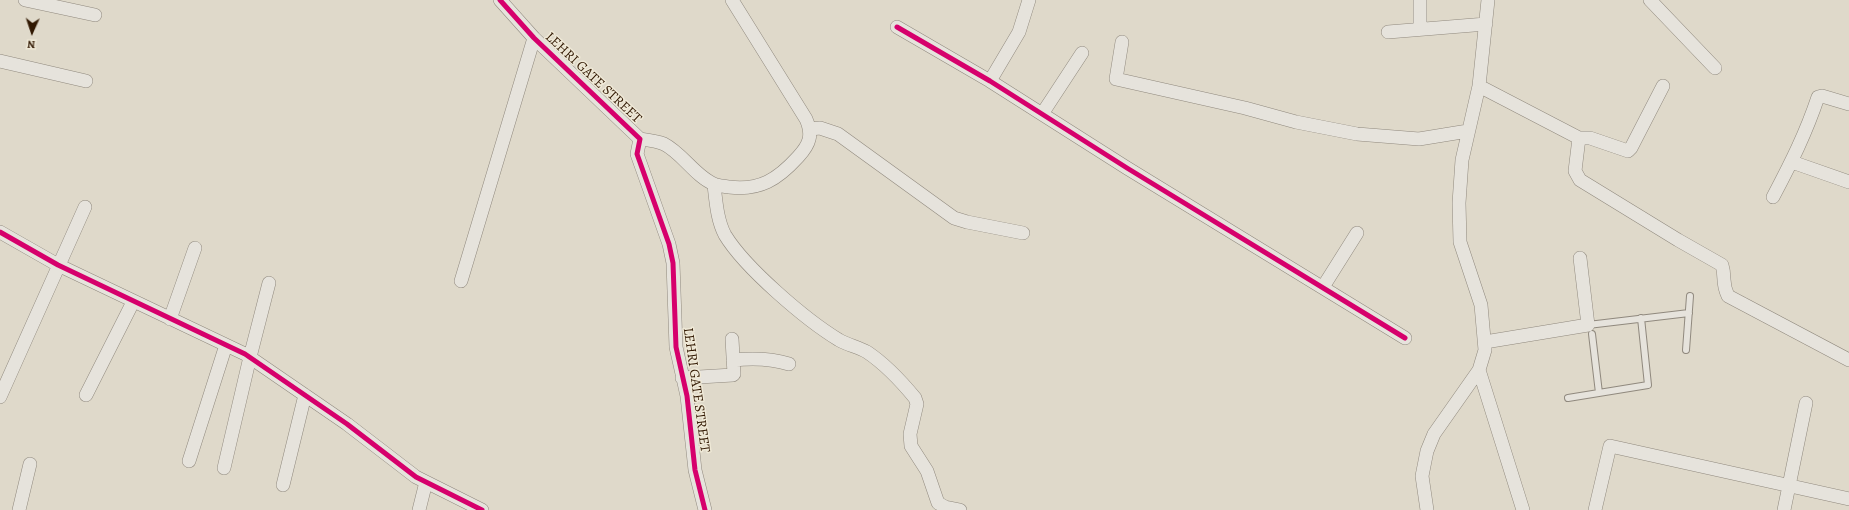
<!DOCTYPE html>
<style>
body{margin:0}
#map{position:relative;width:1849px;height:510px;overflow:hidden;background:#dfd9ca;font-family:Alegreya,serif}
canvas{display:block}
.north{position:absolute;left:12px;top:12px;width:40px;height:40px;-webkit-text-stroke:3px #efe9d7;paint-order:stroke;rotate:183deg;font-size:11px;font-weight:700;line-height:16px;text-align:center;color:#311802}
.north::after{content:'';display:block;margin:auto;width:14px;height:18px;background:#311802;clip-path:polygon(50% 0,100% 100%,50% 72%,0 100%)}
</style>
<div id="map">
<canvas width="1849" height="510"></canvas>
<div class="north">N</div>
</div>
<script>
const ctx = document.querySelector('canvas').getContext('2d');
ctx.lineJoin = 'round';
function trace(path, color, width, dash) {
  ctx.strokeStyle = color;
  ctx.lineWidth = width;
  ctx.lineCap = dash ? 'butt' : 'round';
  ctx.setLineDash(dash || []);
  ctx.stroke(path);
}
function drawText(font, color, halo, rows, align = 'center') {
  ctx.font = font + ' Alegreya,serif';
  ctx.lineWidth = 3;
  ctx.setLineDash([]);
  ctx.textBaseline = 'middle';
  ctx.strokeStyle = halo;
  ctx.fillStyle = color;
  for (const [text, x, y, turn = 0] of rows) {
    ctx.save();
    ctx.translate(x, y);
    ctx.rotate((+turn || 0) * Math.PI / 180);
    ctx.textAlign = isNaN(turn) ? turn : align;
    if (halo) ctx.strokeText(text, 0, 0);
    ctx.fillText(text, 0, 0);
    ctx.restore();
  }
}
const lane = new Path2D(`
 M1588,325l101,-12
 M1592,334l7,59
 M1686,350l4,-54
 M1568,398l80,-13 -7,-67`);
const street = new Path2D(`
 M25,0l70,15
 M500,0l34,38 106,101 -3,15 32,90 4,19 3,84 11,49 8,74 10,40
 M1650,0l65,68
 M897,27l93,54 137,87 278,170
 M1420,29v-29
 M1388,32l98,-8
 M1122,42l-6,37 129,29 51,14 61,12 62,5 49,-8
 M0,61l86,20
 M990,81l29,-49 10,-32
 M1479,86l100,52 -4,33 5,9 98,60 44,25c4,13 -1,16 6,31l121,64
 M1042,114l40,-61
 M810,129l10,-1 18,6 116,84 13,4 56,11
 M1579,138h11l38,13 3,-3 32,-62
 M640,139c8,1 17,2 24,5 18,9 32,33 50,40 4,2 10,2 15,3 31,4 49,-8 69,-30 12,-13 15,-22 8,-38l-74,-119
 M1792,162l57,20
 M714,185c2,16 3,35 11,50 20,33 81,85 114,105 9,5 19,7 28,12 18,12 34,29 48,46l2,6 -7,30 1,12 16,25 11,32 7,4 15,3
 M1773,197c18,-34 33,-64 45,-100l4,-1 27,8
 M0,232l58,33 187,89 102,70 69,53 66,33
 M461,281l73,-243
 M1323,287l34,-54
 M170,319l25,-71
 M1485,342l103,-17 -8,-67
 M733,360c20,-2 37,-2 56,4
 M1479,370l44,140
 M682,378l51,-3 1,-1 -2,-35
 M86,395l47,-93
 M0,397l85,-190
 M189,461l37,-116
 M224,468l26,-111 19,-74
 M283,485l22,-90
 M19,510l11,-46
 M419,510l7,-28
 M1427,510l-5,-34 5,-25 7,-17 45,-64 6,-20 -4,-45 -21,-63 -1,-39 3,-43 17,-74 9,-86
 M1595,510l15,-64 239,53
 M1784,510l22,-107`);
const cycleway = new Path2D(`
 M500,0l34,38 106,101 -3,15 32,90 4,19 3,84 11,49 8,74 10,40
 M897,27l93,54 137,87 278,170
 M0,232l58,33 187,89 102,70 69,53 66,33`);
const streetNames = [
 ["LEHRI GATE STREET",593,78,43],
 ["LEHRI GATE STREET",696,390,82]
];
trace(lane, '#90897e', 8);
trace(street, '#90897e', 14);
trace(lane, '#e6e3dc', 6);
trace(street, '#e6e3dc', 13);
trace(cycleway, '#d6006c', 5);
drawText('14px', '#311802', '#efe9d7', streetNames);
</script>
